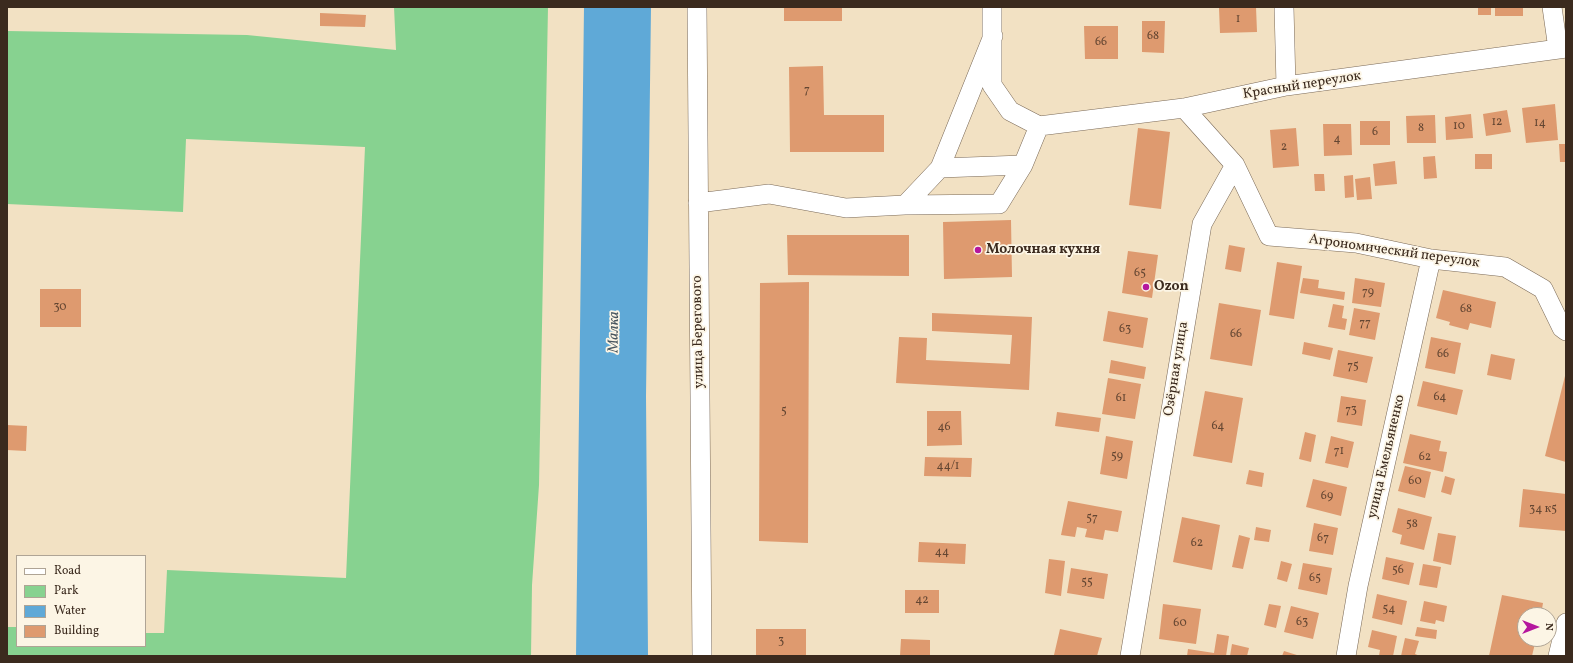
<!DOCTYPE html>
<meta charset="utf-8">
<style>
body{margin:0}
#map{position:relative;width:1573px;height:663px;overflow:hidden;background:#f2e1c3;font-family:Vollkorn,serif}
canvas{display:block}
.frame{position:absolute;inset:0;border:8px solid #3b2a1e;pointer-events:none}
.legend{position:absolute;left:16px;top:555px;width:130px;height:92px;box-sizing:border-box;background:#fcf5e5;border:1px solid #afa495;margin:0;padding:5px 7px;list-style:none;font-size:12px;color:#3b2a1e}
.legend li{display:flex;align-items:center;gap:8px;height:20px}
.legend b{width:20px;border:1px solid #afa495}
.north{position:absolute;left:1517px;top:607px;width:40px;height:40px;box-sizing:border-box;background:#fcf5e5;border:1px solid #afa495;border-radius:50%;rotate:90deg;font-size:11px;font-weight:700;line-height:16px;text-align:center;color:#3b2a1e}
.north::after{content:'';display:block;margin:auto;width:14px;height:18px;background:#b5179e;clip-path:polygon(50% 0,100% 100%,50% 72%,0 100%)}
</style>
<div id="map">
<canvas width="1573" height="663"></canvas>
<div class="frame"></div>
<ul class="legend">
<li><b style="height:5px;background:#fff"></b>Road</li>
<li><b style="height:11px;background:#87d290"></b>Park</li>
<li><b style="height:11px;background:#5fa9d7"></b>Water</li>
<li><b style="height:11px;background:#de9a6f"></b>Building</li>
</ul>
<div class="north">N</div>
</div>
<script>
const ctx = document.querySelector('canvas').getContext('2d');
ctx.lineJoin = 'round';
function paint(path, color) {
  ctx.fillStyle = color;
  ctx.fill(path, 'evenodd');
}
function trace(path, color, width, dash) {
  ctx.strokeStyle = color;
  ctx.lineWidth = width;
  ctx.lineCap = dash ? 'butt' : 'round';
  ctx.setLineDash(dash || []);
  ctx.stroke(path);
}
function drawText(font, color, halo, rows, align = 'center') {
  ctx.font = font + ' Vollkorn,serif';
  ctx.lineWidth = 3.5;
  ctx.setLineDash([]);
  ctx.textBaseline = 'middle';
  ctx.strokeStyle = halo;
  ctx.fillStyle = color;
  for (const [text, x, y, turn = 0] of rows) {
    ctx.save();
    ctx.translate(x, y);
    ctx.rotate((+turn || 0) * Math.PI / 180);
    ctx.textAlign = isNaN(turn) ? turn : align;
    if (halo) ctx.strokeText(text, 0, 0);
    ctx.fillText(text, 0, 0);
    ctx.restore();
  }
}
const green = new Path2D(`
 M394,7h154l-9,478 -7,100 -1,71h-524v-29h10v19h128v-13h19l3,-63 179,8 19,-431 -179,-8 -3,73 -176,-8v-173l240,4 149,15z`);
const water = new Path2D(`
 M584,7h67l-5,389 2,260h-72z`);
const building = new Path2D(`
 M784,7h58v14h-58z
 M1240,7h16l1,25 -37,1 -1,-25z
 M1478,7h13v8h-13z
 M1495,7h28v9h-28z
 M320,13l46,2 -1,12 -45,-1z
 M1142,21h23l-1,32 -22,-1z
 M1084,26h34v33h-33z
 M823,66l1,49h60v37h-94l-1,-85z
 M1555,104l3,36 -32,3 -4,-35z
 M1507,110l4,22 -25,4 -3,-22z
 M1471,114l2,24 -27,2 -1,-23z
 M1435,115l1,28h-29l-1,-27z
 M1360,121h30v24h-30z
 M1323,124h28l1,31 -28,1z
 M1138,128l32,4 -9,77 -32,-4z
 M1296,128l3,38 -26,2 -3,-38z
 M1559,144h7v18h-6z
 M1475,154h17v15h-17z
 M1435,156l2,22 -13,1 -1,-22z
 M1395,161l2,23 -22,2 -2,-22z
 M1314,174h10l1,17h-10z
 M1353,175l1,22 -9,1 -1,-22z
 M1370,177l2,22 -15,1 -2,-21z
 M1011,220l1,57 -68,2 -1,-57z
 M787,235h122v41l-121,-1z
 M1229,245l16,3 -4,24 -16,-3z
 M1128,251l30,4 -6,43 -30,-5z
 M1277,262l25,4 -8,53 -25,-4z
 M1303,278l16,2 -1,8 27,4 -1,8 -44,-7z
 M1355,278l30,5 -4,24 -29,-4z
 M809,282l-1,261 -49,-2 1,-258z
 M40,289h41v38h-41z
 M1443,290l53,12 -5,26 -21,-5 -2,7 -19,-5 1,-3 -14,-4z
 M1219,303l42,7 -9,56 -42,-7z
 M1333,304l11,2 -2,12 5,1 -2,11 -17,-3z
 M1354,308l26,5 -5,27 -26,-5z
 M1108,311l40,7 -5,30 -40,-7z
 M932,313l100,4 -3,73 -133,-7 3,-46 28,1 -1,22 84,4 2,-29 -80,-4z
 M1431,337l30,6 -6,31 -30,-6z
 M1304,342l29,6 -3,12 -28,-6z
 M1338,350l35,7 -6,26 -34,-7z
 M1491,354l24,5 -4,21 -24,-5z
 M1111,360l35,7 -2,12 -35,-6z
 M1566,372v90l-21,-6z
 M1108,378l33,6 -6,35 -33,-5z
 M1423,381l40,9 -6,25 -40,-9z
 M1205,391l38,7 -11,65 -39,-7z
 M1341,396l25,4 -4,26 -25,-4z
 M927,411h34l1,34 -35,1z
 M1057,412l44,6 -2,14 -44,-6z
 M7,425l20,1 -1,25 -19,-1z
 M1305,432l11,3 -5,27 -12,-3z
 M1410,434l31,7 -2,10 8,1 -4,20 -40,-9z
 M1106,436l27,5 -6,38 -27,-5z
 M1331,436l23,6 -6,26 -23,-5z
 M925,457l47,1 -1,19 -47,-1z
 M1405,466l26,6 -6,26 -27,-7z
 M1249,470l15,3 -2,14 -16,-3z
 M1445,476l10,3 -4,16 -10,-3z
 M1313,479l34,8 -6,29 -35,-9z
 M1523,489l43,5v37l-47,-4z
 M1068,501l54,10 -4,21 -13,-2 -2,10 -18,-3 2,-8 -10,-2 -2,10 -14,-2z
 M1398,508l34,9 -8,33 -24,-6 2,-9 -10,-3z
 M1182,517l38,8 -8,45 -39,-8z
 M1314,523l24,5 -5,27 -24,-4z
 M1256,527l15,3 -2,12 -15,-2z
 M1438,533l18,3 -5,29 -18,-4z
 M1239,535l11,3 -7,31 -11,-2z
 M919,542l47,2 -1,20 -47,-2z
 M1386,557l28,6 -5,22 -27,-6z
 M1049,559l16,2 -4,35 -16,-3z
 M1281,561l11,3 -5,18 -10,-3z
 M1303,563l29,5 -5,27 -29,-6z
 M1423,564l18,3 -4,21 -18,-3z
 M1071,568l37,6 -4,25 -37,-6z
 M905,590h34v23h-34z
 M1377,594l30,7 -5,24 -30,-7z
 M1502,595l41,8 -2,12h-16v24h11l-4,17h-43z
 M1424,601l23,5 -3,16 -8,-2 -1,4 -15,-3z
 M1163,604l38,5 -5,35 -37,-5z
 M1269,604l12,2 -5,22 -12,-3z
 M1291,606l28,7 -6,26 -29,-7z
 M1417,627l20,3 -1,9 -21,-3z
 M756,629h50v27h-50z
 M1060,629l42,9 -5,18 -43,-1z
 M1372,630l25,6 -4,20h-14l1,-6 -12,-3z
 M1217,634l12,2 -3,20h-39l1,-7 26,4z
 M1405,638l14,3 -4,13 5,2h-19z
 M901,639l29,1v16h-30z
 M1232,644l17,4 -2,8h-17z
 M1284,651l16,5h-18z`);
const minor = new Path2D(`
 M697,7l5,649
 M992,7v78l18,26 29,15
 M1284,7l2,79
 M1552,7l6,42
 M1184,108l51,57 34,71 87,7 75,16 74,8 38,22 19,39 4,3
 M1039,126l145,-18 102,-22 280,-38
 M940,168l83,-3 16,-39
 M698,203l71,-9 77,14 59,-3 35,-37 53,-132
 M905,205l94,-1 24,-39
 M1130,656l72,-432 33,-59
 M1346,656l12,-70 73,-327
 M1558,656l8,-33`);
const markers = [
 [978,250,4,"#b5179e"],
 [1146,287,4,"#b5179e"]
];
const numberNames = [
 ["1",1238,20],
 ["68",1153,37],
 ["66",1101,43],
 ["7",807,91],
 ["12",1497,123],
 ["14",1540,124],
 ["10",1459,127],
 ["8",1421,129],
 ["6",1375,133],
 ["4",1337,140],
 ["2",1284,148],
 ["65",1140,274],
 ["79",1368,293],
 ["30",60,308],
 ["68",1466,310],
 ["77",1365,324],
 ["63",1125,330],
 ["66",1236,335],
 ["66",1443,355],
 ["75",1353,367],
 ["64",1440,398],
 ["61",1121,399],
 ["73",1351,411],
 ["5",784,412],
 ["64",1218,427],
 ["46",944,428],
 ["71",1339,452],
 ["59",1117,457],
 ["62",1425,458],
 ["44/1",948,467],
 ["60",1415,482],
 ["69",1327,497],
 ["34 к5",1543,510],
 ["57",1092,519],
 ["58",1412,525],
 ["67",1323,539],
 ["62",1197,544],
 ["44",942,553],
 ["56",1398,571],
 ["65",1315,579],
 ["55",1087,583],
 ["42",922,601],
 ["54",1389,610],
 ["63",1302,623],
 ["60",1180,624],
 ["3",781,642]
];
const streetNames = [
 ["Красный переулок",1302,86,-9],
 ["Агрономический переулок",1394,252,8],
 ["улица Берегового",699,332,-91],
 ["Озёрная улица",1177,369,-81],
 ["улица Емельяненко",1387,457,-77]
];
const poiNames = [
 ["Молочная кухня",986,250],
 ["Ozon",1154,287]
];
const waterNames = [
 ["Малка",615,332,-89]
];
paint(green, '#87d290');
paint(water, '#5fa9d7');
paint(building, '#de9a6f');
trace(minor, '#7b6a58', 20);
trace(minor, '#fff', 19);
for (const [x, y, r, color] of markers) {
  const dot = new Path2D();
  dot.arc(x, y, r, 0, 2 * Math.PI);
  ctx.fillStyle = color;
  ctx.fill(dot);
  trace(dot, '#fcf5e5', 1.5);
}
drawText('12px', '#644632', null, numberNames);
drawText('14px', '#3b2a1e', '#fcf5e5', streetNames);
drawText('bold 14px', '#3b2a1e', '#fcf5e5', poiNames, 'left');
drawText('italic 15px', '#48565f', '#fcf5e5', waterNames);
</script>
